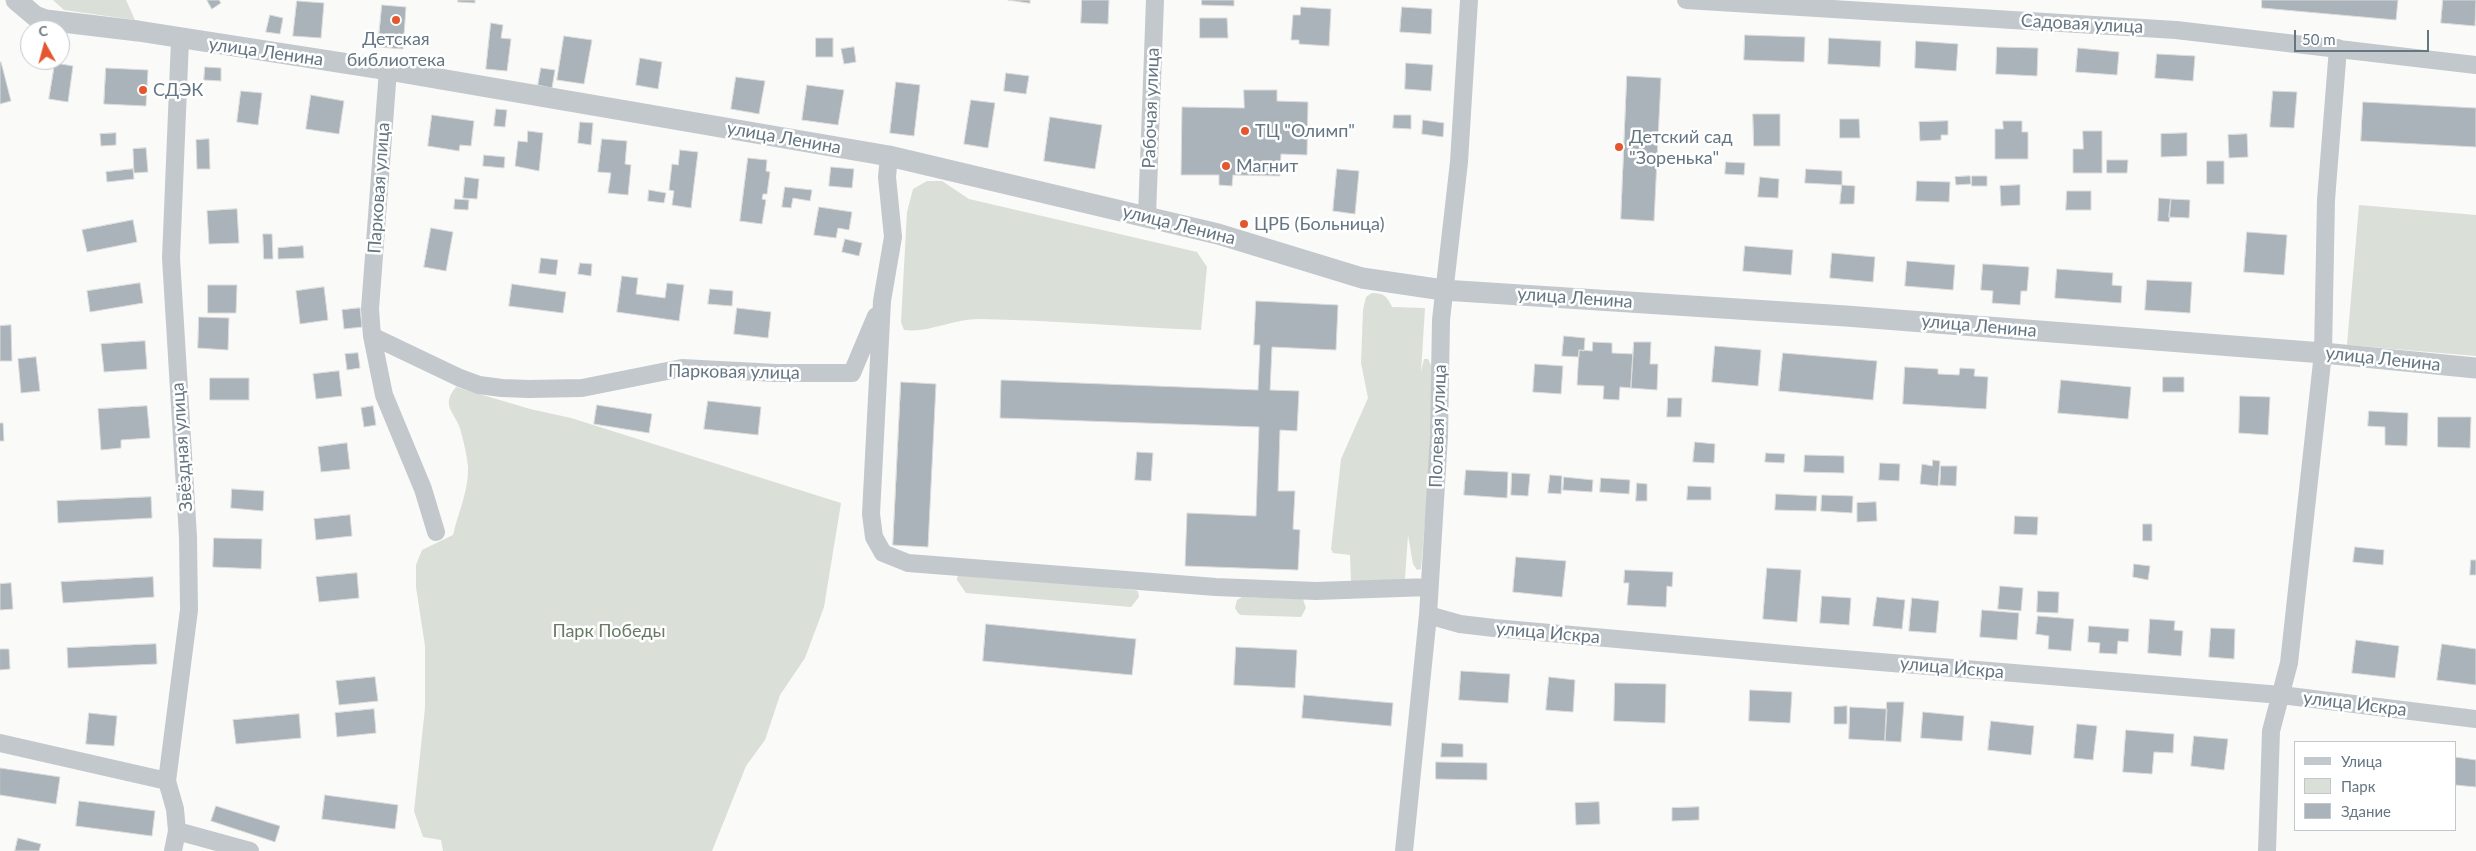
<!DOCTYPE html>
<meta charset="utf-8">
<style>
body{margin:0}
#map{position:relative;width:2476px;height:851px;overflow:hidden;background:#fafaf8;font-family:Lato,sans-serif}
canvas{display:block}
.legend{position:absolute;left:2294px;top:741px;width:162px;height:90px;box-sizing:border-box;background:#fff;border:1px solid #c1c8cd;margin:0;padding:6px 9px;list-style:none;font-size:15px;color:#657683}
.legend li{display:flex;align-items:center;gap:10px;height:25px}
.legend b{width:25px;border:1px solid #c1c8cd}
.north{position:absolute;left:20px;top:20px;width:50px;height:50px;box-sizing:border-box;background:#fff;border:1px solid #c1c8cd;border-radius:50%;rotate:353deg;font-size:14px;font-weight:700;line-height:20px;text-align:center;color:#657683}
.north::after{content:'';display:block;margin:auto;width:18px;height:22px;background:#e4572e;clip-path:polygon(50% 0,100% 100%,50% 72%,0 100%)}
.scale{position:absolute;left:2294px;top:30px;width:135px;height:22px;box-sizing:border-box;border:2px solid #657683;border-top:0;padding-left:6px;font-size:15px;line-height:18px;white-space:nowrap;color:#657683;-webkit-text-stroke:4px #fff;paint-order:stroke}
</style>
<div id="map">
<canvas width="2476" height="851"></canvas>
<ul class="legend">
<li><b style="height:6px;background:#c3c8cc"></b>Улица</li>
<li><b style="height:14px;background:#dadfd7"></b>Парк</li>
<li><b style="height:14px;background:#aab3b9"></b>Здание</li>
</ul>
<div class="north">С</div>
<div class="scale">50 m</div>
</div>
<script>
const ctx = document.querySelector('canvas').getContext('2d');
ctx.lineJoin = 'round';
function paint(path, color) {
  ctx.fillStyle = color;
  ctx.fill(path, 'evenodd');
}
function trace(path, color, width, dash) {
  ctx.strokeStyle = color;
  ctx.lineWidth = width;
  ctx.lineCap = dash ? 'butt' : 'round';
  ctx.setLineDash(dash || []);
  ctx.stroke(path);
}
function drawText(font, color, halo, rows, align = 'center') {
  ctx.font = font + ' Lato,sans-serif';
  ctx.lineWidth = 5;
  ctx.setLineDash([]);
  ctx.textBaseline = 'middle';
  ctx.strokeStyle = halo;
  ctx.fillStyle = color;
  for (const [text, x, y, turn = 0] of rows) {
    ctx.save();
    ctx.translate(x, y);
    ctx.rotate((+turn || 0) * Math.PI / 180);
    ctx.textAlign = isNaN(turn) ? turn : align;
    if (halo) ctx.strokeText(text, 0, 0);
    ctx.fillText(text, 0, 0);
    ctx.restore();
  }
}
const green = new Path2D(`
 M53,0h73l9,20 -71,-10z
 M927,181h15l27,18 228,53 10,15 -6,63c-74,-3 -148,-10 -222,-11 -26,0 -50,14 -75,11l-3,-8 6,-110 6,-23z
 M2359,205l117,10v141l-129,-11z
 M1372,293c12,0 15,3 20,14l33,1 -4,64 3,-13h4l6,12 2,17 -15,181 -4,1 -4,-6 -5,-29 -3,44 -54,4 -1,-28 -17,-2 -2,-4 10,-90 27,-61 -7,-35 2,-53 3,-13z
 M456,387l74,22 41,9 270,85 -17,104 -19,51 -25,37 -15,45 -19,26 -34,85h-269l-2,-11 -18,-3 -9,-26 11,-103v-62l-9,-59v-22l6,-15 31,-15c5,-22 16,-45 15,-68 -1,-11 -4,-24 -7,-35 -4,-19 -22,-25 -5,-45z
 M958,573l176,17 4,1 1,6 -8,10 -165,-14 -9,-13z
 M1242,597l61,2 3,9 -5,9 -60,-2 -3,-2 -3,-5 2,-8z`);
const building = new Path2D(`
 M207,0h12l2,3 -9,6z
 M458,0h17v3l-17,-1z
 M1008,0h22v3z
 M1082,0h27l-1,24 -27,-1z
 M1202,0h32v6l-32,-1z
 M2262,0h136l-2,20 -134,-12z
 M2443,0h33l-1,26 -34,-3z
 M297,1l27,2 -3,35 -28,-2z
 M382,5l24,2 -3,42 -25,-2z
 M1301,7l30,2 -2,37 -30,-2v-4h-8l2,-25h7z
 M1402,7l30,2 -1,25 -31,-2z
 M270,15l13,3 -3,16 -14,-2z
 M1200,18h27l1,20h-28z
 M491,23l12,2 -2,13 10,1 -4,32 -21,-2z
 M1745,35l60,2 -1,25 -60,-2z
 M564,36l28,4 -8,44 -27,-4z
 M816,38h17v19h-17z
 M1829,38l52,3 -1,26 -52,-3z
 M1916,41l42,3 -2,27 -41,-3z
 M854,47l2,15 -12,2 -3,-15z
 M1997,47l41,1 -1,28 -41,-2z
 M2078,48l41,4 -2,23 -41,-3z
 M2157,54l38,2 -2,25 -38,-3z
 M640,58l22,4 -4,27 -22,-4z
 M1,62l10,39 -11,3v-41z
 M55,63l18,3 -5,36 -19,-3z
 M1406,63l27,2 -2,26 -26,-2z
 M205,67l16,1v13l-17,-1z
 M106,68l42,2 -2,36 -42,-2z
 M541,68l14,2 -3,18 -14,-3z
 M1006,73l23,3 -3,18 -22,-3z
 M1627,76l34,2 -7,143 -33,-2z
 M736,77l29,4 -6,33 -28,-5z
 M896,82l24,3 -6,51 -24,-3z
 M807,85l37,5 -6,35 -36,-5z
 M1244,90h33v11l31,1 -1,53 -26,-1 -1,22 -47,-1 -1,11 -13,-1v-10h-38l1,-68 62,1z
 M241,91l21,2 -4,32 -21,-3z
 M2273,91l24,1 -3,36 -24,-1z
 M311,95l33,6 -5,33 -33,-5z
 M971,100l24,3 -7,45 -24,-4z
 M2363,102l113,6v39l-115,-6z
 M496,109l11,1 -2,17 -11,-1z
 M1753,114h27v32h-26z
 M432,115l42,6 -3,25 -11,-1 -1,6 -31,-5z
 M1394,115h17v14l-18,-1z
 M1050,117l52,8 -7,44 -51,-8z
 M1840,119h19l1,19h-20z
 M1423,120l21,3 -1,14 -21,-3z
 M1948,121v14h-7v5l-21,1 -1,-19z
 M2003,121h19v11h6v27h-33v-30h8z
 M580,122l13,1 -2,22 -13,-2z
 M528,131l15,2 -4,38 -24,-5 3,-25 9,1z
 M2083,131h19v42h-29v-24h10z
 M116,133v12l-15,1 -1,-12z
 M2187,133v23l-26,1v-23z
 M2247,134l1,23 -19,1 -1,-23z
 M209,139l1,30h-13l-1,-29z
 M602,139l25,2 -2,23 6,1 -3,30 -20,-2 3,-20 -13,-1z
 M146,148l2,24 -14,1 -1,-24z
 M680,150l18,2 -7,56 -19,-3 2,-14 -5,-1 3,-26 6,1z
 M484,155l21,2 -1,11 -21,-2z
 M748,158l19,2 -1,11 4,1 -3,22h-4l-1,5 4,1 -4,24 -22,-3z
 M2107,160h21l-1,13h-20z
 M2207,161h17v23h-17z
 M1726,162l19,1 -1,12 -19,-1z
 M831,167l23,2 -2,19 -23,-2z
 M133,169l1,10 -27,3 -1,-10z
 M1337,169l22,2 -4,43 -22,-3z
 M1806,169l36,2v14l-37,-2z
 M1970,176l1,8 -15,1 -1,-8z
 M1972,176h15v10h-15z
 M465,177l14,2 -2,20 -14,-1z
 M1760,177l19,2 -1,19 -20,-1z
 M1917,181l33,1 -1,20 -33,-1z
 M1842,185l13,1 -1,18h-14z
 M2020,185v20l-19,1 -1,-20z
 M785,187l27,3 -2,11 -17,-3 -2,10 -9,-1z
 M649,190l17,3 -2,10 -16,-2z
 M2067,191h24v19h-25z
 M2159,198l12,1 -2,23 -11,-1z
 M455,199l14,1 -1,10 -14,-1z
 M2171,199l19,1 -1,18 -20,-1z
 M819,207l33,5 -3,18 -11,-2 -2,10 -22,-3z
 M237,209l2,34 -30,1 -2,-33z
 M133,220l4,22 -50,10 -5,-22z
 M431,228l22,4 -7,39 -22,-4z
 M2247,232l40,3 -3,40 -40,-3z
 M263,234h9l1,25h-9z
 M845,239l17,4 -3,13 -17,-4z
 M303,246l1,12 -26,1v-11z
 M1745,246l48,4 -2,25 -48,-4z
 M1832,253l43,4 -2,25 -43,-4z
 M541,258l17,2 -2,15 -17,-2z
 M1907,261l48,4 -2,25 -48,-4z
 M580,263l12,1 -1,12 -13,-2z
 M1983,264l46,3 -2,24h-6l-1,14 -28,-2 1,-12 -12,-1z
 M2057,269l56,4 -1,12 10,1 -1,17 -66,-5z
 M622,276l16,2 -2,16 29,4 2,-15 17,2 -5,36 -62,-9z
 M2147,280l45,2 -2,31 -45,-3z
 M140,283l3,20 -53,9 -3,-21z
 M512,284l54,8 -3,21 -54,-7z
 M208,285h29l-1,28h-28z
 M324,287l4,33 -28,4 -4,-33z
 M710,289l23,2 -1,15 -24,-2z
 M1256,301l82,4 -2,45 -64,-3 -2,43 29,1 -2,40 -17,-1 -2,61h17l-2,38 7,1 -2,40 -113,-4 2,-53 69,3 3,-89 -259,-9 1,-38 257,10 2,-45h-6z
 M360,308l2,19 -18,2 -2,-19z
 M737,308l34,4 -3,26 -34,-4z
 M199,317l30,1 -1,32 -30,-2z
 M11,325l1,36h-12v-35z
 M1564,336l21,2 -1,13 -5,-1v7l-17,-1z
 M145,341l2,28 -43,3 -3,-28z
 M1593,342l19,1v10l21,1 -2,34 -11,-1 -1,13 -16,-1 1,-13 -27,-1 2,-35 13,1z
 M1634,342h17l-1,22h8l-1,26 -26,-2z
 M1715,346l46,4 -3,36 -46,-4z
 M358,353l2,15 -13,2 -2,-16z
 M1783,353l94,8 -4,39 -94,-9z
 M36,357l4,34 -19,2 -3,-34z
 M1535,364l28,2 -2,28 -28,-2z
 M1905,367l33,2v5l21,1 1,-7 15,1 -1,7 14,1 -2,32 -83,-5z
 M339,371l3,25 -26,3 -3,-25z
 M2163,377h21v15h-21z
 M210,378h39v22h-39z
 M2061,380l70,7 -3,32 -70,-6z
 M901,382l35,2 -8,163 -35,-2z
 M2240,396l30,1 -2,38 -29,-2z
 M1668,398h14l-1,19h-14z
 M708,401l53,6 -3,28 -54,-6z
 M597,405l55,9 -3,19 -55,-9z
 M147,406l3,32 -29,2v8l-20,2 -3,-41z
 M373,406l3,19 -12,2 -3,-19z
 M2369,411l39,2 -1,33 -22,-1v-18l-17,-1z
 M2438,417h33l-1,31 -32,-1z
 M0,423h3l1,18h-4z
 M1695,442l20,2 -1,19 -21,-1z
 M347,443l3,26 -29,3 -3,-25z
 M1137,452l16,1 -2,28 -16,-1z
 M1766,453l19,1 -1,9 -19,-1z
 M1805,455l39,1v17l-40,-1z
 M1933,460l7,1 -2,25 -18,-2 2,-20 10,2z
 M1880,463l20,1 -1,17 -20,-1z
 M1941,466h16l-1,20 -16,-1z
 M1466,470l42,2 -1,26 -43,-3z
 M1512,473l18,1 -2,22 -17,-1z
 M1550,475l12,1 -1,18 -13,-1z
 M1564,477l29,3 -1,12 -29,-2z
 M1601,478l29,2 -1,14 -29,-2z
 M1637,483l10,1v17h-11z
 M1688,486l23,1v13h-24z
 M232,489l32,2 -1,20 -32,-3z
 M1776,494l41,2 -1,15 -41,-1z
 M1822,495l31,1 -1,17 -31,-2z
 M151,497l1,21 -94,5 -1,-22z
 M1876,502l1,19 -20,1v-19z
 M350,515l2,21 -36,4 -2,-21z
 M2015,516l23,1 -1,18 -23,-1z
 M2143,524h9v17h-9z
 M214,538l48,1 -1,30 -48,-2z
 M2355,547l29,3 -1,15 -30,-3z
 M1516,557l50,4 -4,36 -49,-5z
 M2471,560h5v15h-6z
 M2134,564l16,2 -2,14 -15,-3z
 M1767,568l34,2 -4,52 -34,-3z
 M1625,570l48,2 -1,15 -5,-1 -1,21 -39,-2 2,-22h-5z
 M357,573l2,25 -40,4 -3,-25z
 M153,577l1,20 -91,6 -2,-21z
 M11,583l2,26 -13,1v-26z
 M2000,586l23,2 -2,23 -23,-2z
 M2038,591l21,1 -1,21 -21,-1z
 M1822,596l29,2 -2,27 -29,-2z
 M1877,597l28,3 -3,29 -29,-3z
 M1912,598l27,3 -3,32 -27,-2z
 M1982,610l37,3 -2,27 -37,-3z
 M2038,616l36,3 -3,32 -23,-2 1,-13 -13,-2z
 M2150,619l25,2 -1,9 9,1 -2,25 -33,-3z
 M986,624l150,15 -4,36 -149,-14z
 M2089,626l40,3 -1,13 -10,-1 -1,13 -18,-1 1,-10 -12,-1z
 M2211,628l24,1 -1,30 -25,-2z
 M2356,640l43,6 -4,32 -43,-5z
 M156,644l1,20 -89,4 -1,-20z
 M2442,644l34,5v36l-39,-5z
 M1236,647l61,3 -2,38 -61,-3z
 M0,649h9l1,20 -10,1z
 M1461,671l49,3 -2,29 -49,-3z
 M375,677l3,24 -39,4 -3,-24z
 M1549,677l26,3 -2,32 -27,-2z
 M1615,683l51,1 -1,39 -51,-2z
 M1750,690l42,2 -2,31 -41,-2z
 M1304,695l89,8 -2,23 -89,-8z
 M1887,702h17l-3,40 -16,-1z
 M1847,706v18h-13v-17z
 M1850,707l37,2 -2,32 -36,-2z
 M374,709l2,24 -39,4 -2,-24z
 M1923,712l41,4 -2,25 -41,-3z
 M89,713l28,3 -3,30 -28,-2z
 M299,714l2,24 -65,6 -3,-24z
 M1991,721l43,5 -3,29 -43,-5z
 M2077,724l20,2 -4,34 -19,-2z
 M2126,730l48,4 -1,19 -19,-1 -2,22 -29,-2z
 M2194,736l34,3 -4,31 -33,-4z
 M1442,743l21,1v13h-22z
 M2455,757l21,3v27l-21,-2z
 M1436,762l51,1v17l-51,-1z
 M0,768l60,9 -4,27 -56,-9z
 M325,795l73,10 -3,24 -73,-10z
 M79,801l76,10 -3,25 -76,-10z
 M1599,802l1,22 -24,1 -1,-22z
 M216,806l64,20 -5,16 -64,-21z
 M1699,807v13l-27,1v-13z
 M18,838l23,6 -2,7h-24z`);
const minor = new Path2D(`
 M1686,0l490,30 300,35
 M388,70l-18,239 2,27 12,59 39,94 13,43
 M889,156l-2,21 6,60 -11,64 -11,213 3,23 9,16 25,10 308,24 100,4 113,-4
 M1147,216l8,-216
 M372,336l88,42 19,7 23,3 27,1 53,-1 100,-20 94,5h76l24,-57
 M1428,615l32,9 34,4 313,28 474,39 195,24
 M0,743l167,38
 M177,831l73,20
 M173,851l4,-20 -2,-22 -8,-28 22,-171 -1,-73 -17,-279 9,-218
 M1404,851l24,-236 11,-179 2,-116 18,-158 10,-162
 M2267,851l4,-120 18,-68 34,-310 3,-153 12,-152`);
const tertiary = new Path2D(`
 M16,0l19,16 11,4 92,11 250,39 501,86 329,78 144,44 81,12 403,26 477,37 153,15`);
const markers = [
 [396,20,5,"#e4572e"],
 [143,90,5,"#e4572e"],
 [1245,131,5,"#e4572e"],
 [1619,147,5,"#e4572e"],
 [1226,166,5,"#e4572e"],
 [1244,224,5,"#e4572e"]
];
const streetNames = [
 ["Садовая улица",2082,24,3],
 ["улица Ленина",266,52,8],
 ["Рабочая улица",1151,108,-88],
 ["улица Ленина",784,138,10],
 ["Парковая улица",379,188,-86],
 ["улица Ленина",1179,225,14],
 ["улица Ленина",1575,298,4],
 ["улица Ленина",1979,326,5],
 ["улица Ленина",2383,359,6],
 ["Парковая улица",734,372,1],
 ["Полевая улица",1438,426,-88],
 ["Звёздная улица",182,447,-94],
 ["улица Искра",1548,633,5],
 ["улица Искра",1952,668,5],
 ["улица Искра",2355,704,7]
];
const poiNames = [
 ["Детская",396,39,"center"],
 ["библиотека",396,60,"center"],
 ["СДЭК",153,90],
 ["ТЦ \"Олимп\"",1255,131],
 ["Детский сад",1629,137],
 ["\"Зоренька\"",1629,158],
 ["Магнит",1236,166],
 ["ЦРБ (Больница)",1254,224]
];
const parkNames = [
 ["Парк Победы",609,631]
];
paint(green, '#dadfd7');
paint(building, '#aab3b9');
trace(building, '#dcdcda', 1);
trace(minor, '#c3c8cc', 18);
trace(tertiary, '#c3c8cc', 21);
for (const [x, y, r, color] of markers) {
  const dot = new Path2D();
  dot.arc(x, y, r, 0, 2 * Math.PI);
  ctx.fillStyle = color;
  ctx.fill(dot);
  trace(dot, '#fff', 2);
}
drawText('18px', '#657683', '#fff', streetNames);
drawText('18px', '#657683', '#fff', poiNames, 'left');
drawText('18px', '#687a64', '#fff', parkNames);
</script>
